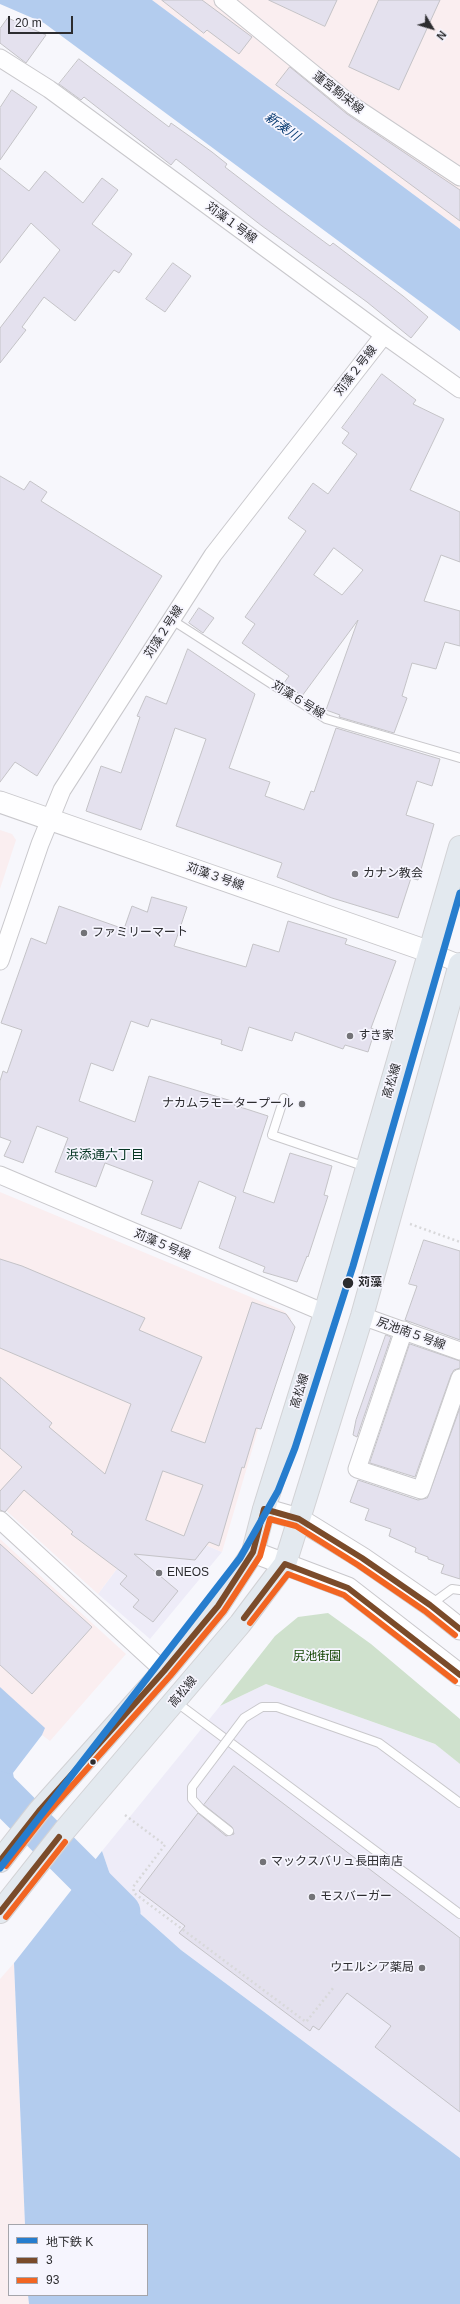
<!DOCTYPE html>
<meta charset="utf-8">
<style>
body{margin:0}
#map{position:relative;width:460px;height:2304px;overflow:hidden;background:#f7f7fc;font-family:Helvetica,"Noto Sans JP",sans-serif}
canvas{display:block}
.legend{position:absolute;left:8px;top:2224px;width:140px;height:72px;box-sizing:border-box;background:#f6f5fe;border:1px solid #a5a5ab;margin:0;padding:5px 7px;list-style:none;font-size:12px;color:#2c2c2f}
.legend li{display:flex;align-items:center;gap:8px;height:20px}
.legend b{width:20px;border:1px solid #a5a5ab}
.north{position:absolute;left:412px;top:8px;width:40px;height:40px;-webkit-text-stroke:3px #f6f5fe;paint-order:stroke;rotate:128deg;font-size:11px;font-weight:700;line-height:16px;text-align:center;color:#2c2c2f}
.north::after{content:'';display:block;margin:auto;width:14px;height:18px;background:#2c2c2f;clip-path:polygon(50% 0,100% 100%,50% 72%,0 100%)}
.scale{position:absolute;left:8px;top:16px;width:65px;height:18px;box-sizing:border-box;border:2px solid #2c2c2f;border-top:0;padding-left:5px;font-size:12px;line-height:14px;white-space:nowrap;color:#2c2c2f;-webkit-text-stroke:3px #f6f5fe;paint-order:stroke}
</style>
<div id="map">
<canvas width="460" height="2304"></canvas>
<ul class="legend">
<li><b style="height:5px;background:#267dce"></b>地下鉄 K</li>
<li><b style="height:5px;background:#7a4b2a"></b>3</li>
<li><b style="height:5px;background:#f26522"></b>93</li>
</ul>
<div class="north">N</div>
<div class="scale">20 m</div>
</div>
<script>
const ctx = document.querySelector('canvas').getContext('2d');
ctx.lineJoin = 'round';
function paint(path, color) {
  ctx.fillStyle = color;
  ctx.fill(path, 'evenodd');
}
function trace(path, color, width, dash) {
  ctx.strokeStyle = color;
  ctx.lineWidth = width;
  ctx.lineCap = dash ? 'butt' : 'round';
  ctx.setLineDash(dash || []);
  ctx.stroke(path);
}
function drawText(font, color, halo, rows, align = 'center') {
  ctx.font = font + ' Helvetica,"Noto Sans JP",sans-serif';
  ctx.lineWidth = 3.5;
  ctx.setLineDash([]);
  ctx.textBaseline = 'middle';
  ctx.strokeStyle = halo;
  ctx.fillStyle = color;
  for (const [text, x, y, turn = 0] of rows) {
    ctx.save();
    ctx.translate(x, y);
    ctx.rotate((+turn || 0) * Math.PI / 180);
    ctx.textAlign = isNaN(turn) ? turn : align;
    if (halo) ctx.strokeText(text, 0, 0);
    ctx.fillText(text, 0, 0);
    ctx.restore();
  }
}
const built = new Path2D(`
 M152,1522l70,30 -72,87 -52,-45z
 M266,1684l169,60 25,20v394l-279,-208 -65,-58 -14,-41 118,-145z`);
const industrial = new Path2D(`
 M152,0h308v229z
 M0,830l12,4 4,6 -16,49z
 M0,1192l284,119 7,7 -69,234 -70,-30 -54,72 -98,-89z
 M0,1539l126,115 -76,87 -8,-6 2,-7 -44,-41z
 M14,1963l11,262h-16v70h19l1,9h-29v-325z`);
const green = new Path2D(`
 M328,1613l43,31 89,75v45l-25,-20 -169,-60 -46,22 55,-70 23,-19z`);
const water = new Path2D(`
 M0,0h152l308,229v102l-416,-308 -44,-19z
 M0,1687l45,41 -3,7 -29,38 3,16 -16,19z
 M102,1851l14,41 65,58 279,208v146h-431l-1,-9h119v-70h-122l-11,-262z`);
const river = new Path2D(`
 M0,1791l121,121`);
const building = new Path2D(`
 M162,0h40l50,37 -13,17 -32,-24 -3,3z
 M269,0h68l-12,26z
 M379,0h61l-41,90 -50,-23z
 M8,18l38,17 -20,28 -26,-20v-14z
 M79,59l90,68 2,-4 41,29 15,12 -2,3 56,43 49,36 3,-3 70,53 25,21 -17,21 -44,-36 -105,-76 -86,-67 -5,6 -87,-68 -3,3 -22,-16z
 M290,67l57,47 113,76v31l-184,-136z
 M12,90l25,17 -37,53v-52z
 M0,168l29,23 16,-20 38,32 19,-25 16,12 -26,34 40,30 -13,19 -5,-3 -39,51 -31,-24 -22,30 4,3 -26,33v-35l60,-78 -29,-27 -31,40z
 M173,263l18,13 -26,36 -19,-13z
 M382,374l34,26 -3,4 31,15 -34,71 50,22v50l-19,-7 -17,46 36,10v35l-15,-4 -9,27 -24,-6 -10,33 5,2 -13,35 -55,-16 1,-2 -14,-5 32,-90 -56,76 -18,-13 5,-7 -47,-33 13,-19 -10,-7 61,-86 -18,-13 25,-35 15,11 29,-40 -15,-11 7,-10 -7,-5zM334,548l29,22 -21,25 -28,-20z
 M0,476l24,14 6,-9 17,11 -6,9 121,75 -125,200 -22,-14 -15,20z
 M199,608l15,10 -11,15 -14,-10z
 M188,649l67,45 -26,74 41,14 -5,14 39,14 7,-19 3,1 22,-64 104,31 -8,27 -15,-5 -11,34 28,9 -16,56 -7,-2 -13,40 -66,-20 -55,-21 5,-14 -106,-37 30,-87 -31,-11 -34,102 -55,-19 15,-45 20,7 19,-56 -3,-1 9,-20 20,8z
 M152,897l35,10 -13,39 72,21 7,-23 26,8 9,-31 59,18 -2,5 51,17 -25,67 4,2 -7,22 -23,-7 -2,4 -48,-17 -3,9 -43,-14 -7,24 -21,-7 1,-4 -71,-21 -3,8 -17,-6 -18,50 -22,-8 -12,38 56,21 14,-46 86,26 -1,3 34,11 -25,76 31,11 16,-50 42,13 -8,29 4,1 -20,61 -1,-1 -10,26 -34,-10 2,-5 -46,-19 17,-51 -37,-16 -18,48 -40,-15 12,-33 -48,-18 -9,24 -41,-15 13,-34 -31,-12 -14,37 -19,-7 7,-15 -11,-4v-56l3,-10 4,2 15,-43 -21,-7 30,-85 15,6 13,-38 65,23 8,-23 15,6z
 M424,1240l36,11v89l-55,-20 12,-34 -8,-2z
 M0,1259l22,7 123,52 -6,12 63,27 -31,74 34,12 47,-141 34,12 9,13 -34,102 -5,-1 -12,40 -2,-1 -23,79 -10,-4 -14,18 -61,-6 44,37 -25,31 -20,-15 6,-7 -19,-16 7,-8 -56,-42 2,-2 -49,-42 -19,22 -5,-2v-19l22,-24 -22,-19v-71l52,46 -3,4 56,47 26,-70 -131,-56zM163,1471l40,14 -19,51 -38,-16z
 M386,1335l5,2 -34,100 -4,-2 3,-15z
 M410,1344l50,17v7l-6,2 -3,5 -36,102 -45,-14z
 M460,1408v171l-19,-6 3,-8 -16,-6v-2l-13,-5 1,-4 -27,-12 2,-7 -26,-9 4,-11 -19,-7 8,-22 60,20 9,-2z
 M0,1544l92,83 -60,67 -32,-29z
 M234,1766l226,172v174l-85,-65 16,-21 -44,-33 -28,37 -6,-4 -3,5 -131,-98 6,-7 -46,-35 59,-78 28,23 8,-2 -2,-7 -28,-22z`);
const path = new Path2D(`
 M410,1224l50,18
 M125,1815l40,30 -32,42 1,6 172,129 28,-35`);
const service = new Path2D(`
 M172,620l154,99 134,39
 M284,1098l-12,37 94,32
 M430,1605l22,-16 8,1
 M176,1702l284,212
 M398,1757l62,46
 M201,1809l28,22`);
const minor = new Path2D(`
 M223,0l130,106 107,71
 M0,58l49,31 335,246 76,54
 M430,952l30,12
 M0,961l40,-117 22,-54 151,-235 171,-220
 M0,1175l325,138
 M362,1316l98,35
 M404,1330l-47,139 64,21 39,-112
 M0,1520l164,151`);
const tertiary = new Path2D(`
 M0,802l430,150
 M264,1509l35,10 63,39 68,47 30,24
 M253,1552l95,36 112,87`);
const primary = new Path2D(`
 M0,1861l39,-50 125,-140 54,-65 35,-54 11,-43 61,-196 135,-466
 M0,1912l64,-81 176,-207 45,-60 77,-248 98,-352`);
const serviceBridge = new Path2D(`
 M201,1809l-9,-10v-12l52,-69 18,-11h15l102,36 19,14`);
const bus1 = new Path2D(`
 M244,1618l41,-54 63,24 112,87
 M0,1861l39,-50 125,-140 54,-65 35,-54 11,-43 35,10 63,39 68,47 30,24
 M0,1912l59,-75`);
const bus2 = new Path2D(`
 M250,1623l38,-49 56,21 111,86
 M6,1866l39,-50 125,-140 54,-65 36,-55 10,-37 26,7 62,39 67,46 30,24
 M6,1917l59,-75`);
const metro1 = new Path2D(`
 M0,1868l240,-310 38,-67 17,-43 58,-182 107,-373`);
const markers = [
 [355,874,4,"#737377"],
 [84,933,4,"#737377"],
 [350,1036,4,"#737377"],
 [302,1104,4,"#737377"],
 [348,1283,6,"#2c2c2f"],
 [159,1573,4,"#737377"],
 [93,1762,3.5,"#2c2c2f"],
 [263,1862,4,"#737377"],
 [312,1897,4,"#737377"],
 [422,1968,4,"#737377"]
];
const streetNames = [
 ["蓮宮駒栄線",338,93,38],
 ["苅藻１号線",231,223,36],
 ["苅藻２号線",356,371,-52],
 ["苅藻２号線",164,632,-57],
 ["苅藻６号線",298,700,32],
 ["苅藻３号線",215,877,19],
 ["高松線",392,1081,-73],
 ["苅藻５号線",162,1245,23],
 ["尻池南５号線",411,1334,20],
 ["高松線",300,1391,-73],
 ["高松線",183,1692,-50]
];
const poiNames = [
 ["カナン教会",363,874],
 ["ファミリーマート",92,933],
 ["すき家",358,1036],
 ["ナカムラモータープール",294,1104,"right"],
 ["ENEOS",167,1573],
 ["マックスバリュ長田南店",271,1862],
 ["モスバーガー",320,1897],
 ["ウエルシア薬局",414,1968,"right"]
];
const stopNames = [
 ["苅藻",358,1283]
];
const parkNames = [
 ["尻池街園",317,1657]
];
const waterNames = [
 ["新湊川",282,127,35]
];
const neighbourhoodNames = [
 ["浜添通六丁目",105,1155]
];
paint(built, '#eeecf8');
paint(industrial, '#faeef0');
paint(green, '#cfe1cd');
paint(water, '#b3ccee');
trace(river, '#b3ccee', 39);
paint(building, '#e4e1ee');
trace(building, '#c4c3c7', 1);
trace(service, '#c9c8cc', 10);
trace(minor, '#c9c8cc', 19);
trace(tertiary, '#c9c8cc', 23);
trace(primary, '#d2d2d5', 24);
trace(path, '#d8d8da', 2.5, [2, 3]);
trace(service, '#fefeff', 8);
trace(minor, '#fefeff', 17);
trace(tertiary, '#fefeff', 21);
trace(primary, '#e3e9ef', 22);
trace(serviceBridge, '#c9c8cc', 10, []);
trace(serviceBridge, '#fefeff', 8);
trace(bus1, '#7a4b2a', 6);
trace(bus2, '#f26522', 6);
trace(metro1, '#267dce', 7);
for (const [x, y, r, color] of markers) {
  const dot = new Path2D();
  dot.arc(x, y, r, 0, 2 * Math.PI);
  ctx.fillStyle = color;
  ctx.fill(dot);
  trace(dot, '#f6f5fe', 1.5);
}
drawText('12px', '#2c2c2f', '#f6f5fe', streetNames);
drawText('12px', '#2c2c2f', '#f6f5fe', poiNames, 'left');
drawText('bold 12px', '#2c2c2f', '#f6f5fe', stopNames, 'left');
drawText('12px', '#114301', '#f6f5fe', parkNames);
drawText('italic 13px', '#083b72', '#f6f5fe', waterNames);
drawText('13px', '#063624', '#f6f5fe', neighbourhoodNames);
</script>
